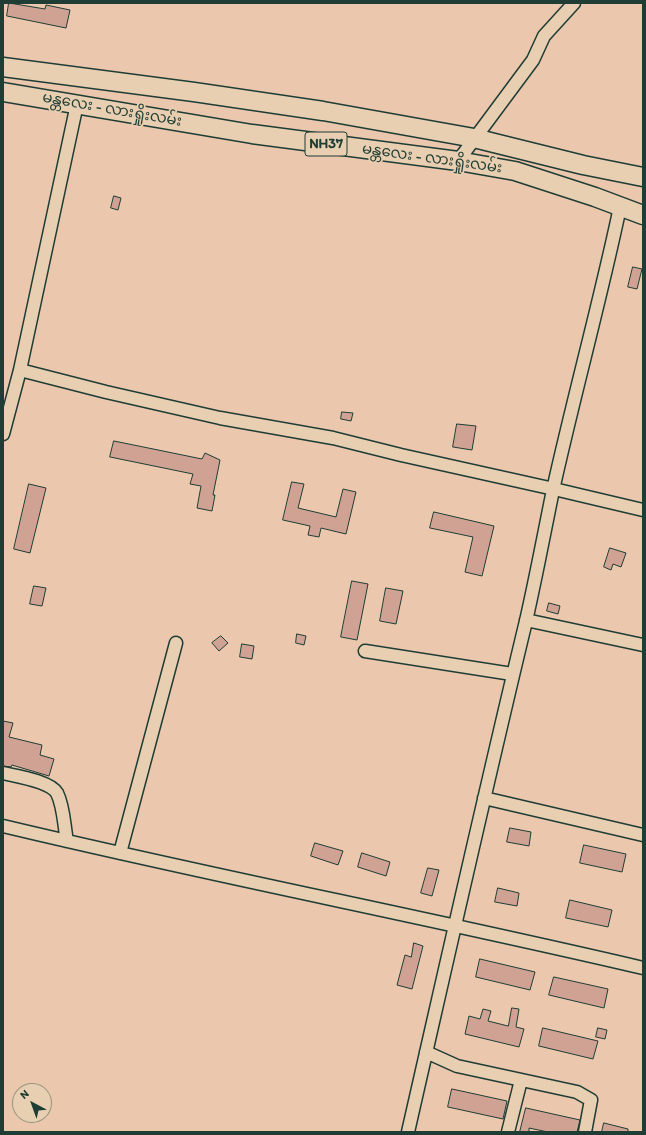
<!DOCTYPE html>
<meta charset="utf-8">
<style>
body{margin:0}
#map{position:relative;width:646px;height:1135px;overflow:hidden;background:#eac7ad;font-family:Itim,sans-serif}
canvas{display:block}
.frame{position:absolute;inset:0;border:4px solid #1f3d34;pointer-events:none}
.north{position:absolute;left:12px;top:1083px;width:40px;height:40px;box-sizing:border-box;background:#e9cfb1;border:1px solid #98957f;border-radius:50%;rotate:319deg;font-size:11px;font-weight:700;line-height:16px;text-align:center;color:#1f3d34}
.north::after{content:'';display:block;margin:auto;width:14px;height:18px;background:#1f3d34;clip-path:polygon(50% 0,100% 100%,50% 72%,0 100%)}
</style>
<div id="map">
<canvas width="646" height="1135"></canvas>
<div class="frame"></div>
<div class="north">N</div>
</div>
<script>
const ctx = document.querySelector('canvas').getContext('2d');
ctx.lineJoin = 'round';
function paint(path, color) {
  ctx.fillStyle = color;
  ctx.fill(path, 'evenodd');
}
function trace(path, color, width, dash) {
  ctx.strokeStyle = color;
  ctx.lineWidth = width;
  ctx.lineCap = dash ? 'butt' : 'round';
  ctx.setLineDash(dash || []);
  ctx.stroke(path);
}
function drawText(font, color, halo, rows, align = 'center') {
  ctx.font = font + ' Itim,"Noto Sans Myanmar",sans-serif';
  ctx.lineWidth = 3.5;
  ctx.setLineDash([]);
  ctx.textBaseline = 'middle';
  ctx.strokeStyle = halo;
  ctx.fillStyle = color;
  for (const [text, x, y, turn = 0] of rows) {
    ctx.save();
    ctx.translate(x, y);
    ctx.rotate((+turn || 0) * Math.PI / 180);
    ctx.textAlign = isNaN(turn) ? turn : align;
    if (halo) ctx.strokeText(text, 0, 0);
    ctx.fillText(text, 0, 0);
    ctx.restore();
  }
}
const building = new Path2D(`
 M9,3l36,6 1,-4 24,5 -4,18 -59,-12z
 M114,196l7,2 -3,12 -7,-2z
 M633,267l9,2 -5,20 -9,-2z
 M342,412l11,1 -2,8 -10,-2z
 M457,424l19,2 -4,24 -19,-3z
 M114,441l88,18 3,-6 15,7 -7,35h2l-3,16 -15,-3 4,-22 -11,-2 3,-10 -83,-17z
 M292,482l12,2 -6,24 38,9 7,-28 13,3 -10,42 -25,-6 -2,9 -11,-2 2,-9 -27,-6z
 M29,484l17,4 -16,65 -16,-4z
 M434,512l60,14 -12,50 -17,-4 8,-35 -43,-9z
 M610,548l16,5 -5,14 -8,-3 -2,6 -7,-3z
 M352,581l16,3 -11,56 -16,-3z
 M34,586l12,2 -4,18 -12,-2z
 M386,588l17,3 -7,33 -16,-3z
 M549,603l11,3 -2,8 -11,-3z
 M297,634l9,2 -2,9 -8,-2z
 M221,636l7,7 -9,8 -7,-8z
 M242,644l12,2 -2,13 -12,-2z
 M3,721l10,2 -4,14 33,8 -2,10 14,4 -5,17 -37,-11 -1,2 -8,-1z
 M510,828l21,4 -2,14 -22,-4z
 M315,843l28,8 -5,14 -27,-9z
 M584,845l42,9 -4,18 -42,-9z
 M362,853l28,9 -4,14 -28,-9z
 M428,868l11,2 -7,26 -11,-3z
 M498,888l21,5 -2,13 -22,-4z
 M570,900l42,10 -4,17 -42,-9z
 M414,943l9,3 -11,43 -15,-4 8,-30 6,2z
 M480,959l55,13 -5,18 -54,-13z
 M554,977l54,12 -4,19 -55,-13z
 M512,1008l7,1 -3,18 8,2 -5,18 -54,-13 4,-18 11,3 3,-10 8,2 -3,10 20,5z
 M543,1028l55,13 -5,18 -54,-13z
 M598,1028l9,2 -2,9 -9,-2z
 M452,1089l55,12 -4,18 -55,-12z
 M526,1108l54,12 -3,12h-29l-19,-4v4h-9z
 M604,1123l24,6v3h-26z`);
const minor = new Path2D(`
 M458,161l75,-101 11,-24 30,-33
 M20,370l86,22 114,26 113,20 68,17 153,34 89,21
 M3,434l17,-64 57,-266
 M526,620l117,25
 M365,651l147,23
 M3,773c13,3 47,8 54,20 7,14 7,33 10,48
 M484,798l159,37
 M3,826c213,51 427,92 640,142
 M120,853l56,-210
 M426,1052l31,14 120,26 14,8 -6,32
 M408,1132c39,-171 77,-341 118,-511 10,-44 18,-87 27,-131 21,-95 47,-188 67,-283
 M508,1132l13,-52`);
const highway = new Path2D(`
 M3,67l191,25 129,19 151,27 109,27 60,12
 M3,92l249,42 206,27 57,10 80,26 48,18`);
const shields = [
 [326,144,42]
];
const shieldNames = [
 ["NH37",326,144]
];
const streetNames = [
 ["မန္တလေး - လားရှိုးလမ်း",112,110,10],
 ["မန္တလေး - လားရှိုးလမ်း",432,159,8]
];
paint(building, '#cfa294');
trace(building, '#1f3d34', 1);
trace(minor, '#1f3d34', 15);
trace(highway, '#1f3d34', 21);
trace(minor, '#e9cfb1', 12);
trace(highway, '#e9cfb1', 18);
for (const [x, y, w] of shields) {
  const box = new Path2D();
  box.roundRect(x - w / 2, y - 12, w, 24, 3);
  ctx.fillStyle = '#e9cfb1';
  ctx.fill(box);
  trace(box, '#1f3d34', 1);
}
drawText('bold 14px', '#1f3d34', null, shieldNames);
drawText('15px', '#1f3d34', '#e9cfb1', streetNames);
</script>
